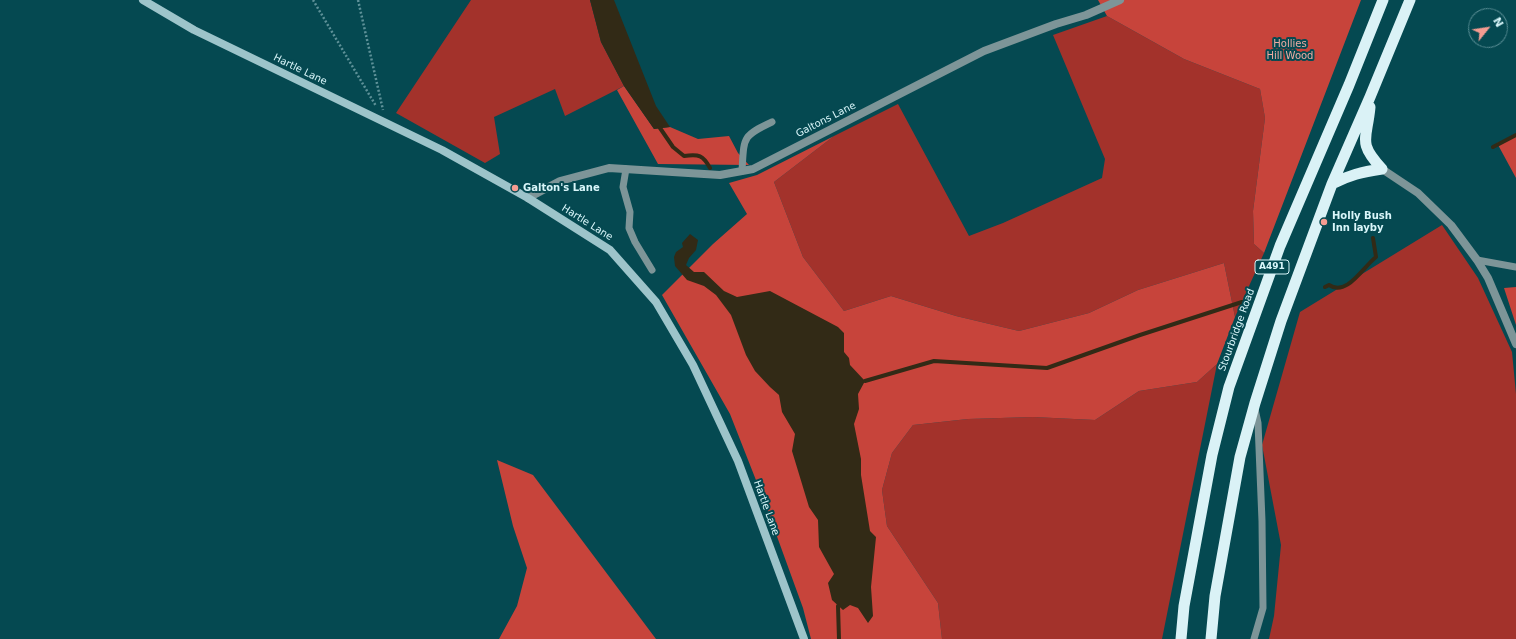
<!DOCTYPE html>
<style>
body{margin:0}
#map{position:relative;width:1516px;height:639px;overflow:hidden;background:#054951;font-family:"DejaVu Sans",sans-serif}
canvas{display:block}
.north{position:absolute;left:1468px;top:8px;width:40px;height:40px;box-sizing:border-box;background:#054951;border:1px solid #5a8e95;border-radius:50%;rotate:60deg;font-size:11px;font-weight:700;line-height:16px;text-align:center;color:#d9f6fa}
.north::after{content:'';display:block;margin:auto;width:14px;height:18px;background:#f59c91;clip-path:polygon(50% 0,100% 100%,50% 72%,0 100%)}
</style>
<div id="map">
<canvas width="1516" height="639"></canvas>
<div class="north">N</div>
</div>
<script>
const ctx = document.querySelector('canvas').getContext('2d');
ctx.lineJoin = 'round';
function paint(path, color) {
  ctx.fillStyle = color;
  ctx.fill(path, 'evenodd');
}
function trace(path, color, width, dash) {
  ctx.strokeStyle = color;
  ctx.lineWidth = width;
  ctx.lineCap = dash ? 'butt' : 'round';
  ctx.setLineDash(dash || []);
  ctx.stroke(path);
}
function drawText(font, color, halo, rows, align = 'center') {
  ctx.font = font + ' "DejaVu Sans",sans-serif';
  ctx.lineWidth = 4;
  ctx.setLineDash([]);
  ctx.textBaseline = 'middle';
  ctx.strokeStyle = halo;
  ctx.fillStyle = color;
  for (const [text, x, y, turn = 0] of rows) {
    ctx.save();
    ctx.translate(x, y);
    ctx.rotate((+turn || 0) * Math.PI / 180);
    ctx.textAlign = isNaN(turn) ? turn : align;
    if (halo) ctx.strokeText(text, 0, 0);
    ctx.fillText(text, 0, 0);
    ctx.restore();
  }
}
const green = new Path2D(`
 M471,0h119l11,42 23,44 -59,30 -10,-27 -61,28 6,37 -15,9 -89,-50z
 M1107,16l77,43 76,30 5,29 -12,93 1,33 10,9 -29,64 -11,-54 -86,27 -49,23 -70,18 -63,-15 -65,-20 -47,15 -41,-54 -29,-75 60,-46 64,-32 71,132 34,-13 99,-45 3,-19 -52,-124z
 M1442,225l36,53 34,74 4,42v245h-247l5,-23 7,-71 -19,-100 38,-133z
 M1217,364l-55,275h-220l-4,-36 -51,-77 -5,-36 10,-37 21,-28 55,-6 65,-2 62,3 44,-29 58,-9z`);
const forest = new Path2D(`
 M1098,0h263l-97,253 -10,-9 -1,-33 12,-93 -5,-29 -76,-30 -77,-43z
 M624,86l30,43 16,-2 28,12 31,-3 9,17 11,12 -91,-1 -41,-74z
 M834,136l-60,46 29,75 41,54 47,-15 65,20 63,15 70,-18 49,-23 86,-27 11,54 -18,47 -20,18 -58,9 -44,29 -62,-3 -65,2 -55,6 -21,28 -10,37 5,36 51,77 4,36h-131l-8,-31 -40,-110 -33,-84 -68,-119 51,-51 34,-30 -18,-31 28,-8z
 M1516,136v42l-19,-35z
 M1516,287v38l-12,-37z
 M497,460l36,15 123,164h-157l18,-33 10,-38 -14,-42z`);
const water = new Path2D(`
 M590,0h24l42,106 14,21 -16,2 -30,-43 -23,-44z
 M690,234l8,6 -2,10 -7,8 -3,7 8,7h10l20,19 13,6 33,-6 68,36 6,6v19l5,6 1,7 15,16 -7,13 1,15 -5,15 7,35v16l9,56 6,6 -5,50 2,29 -5,7 -10,-15 -8,-3 -7,5 -11,-10 -4,-17 6,-9 -15,-27 -1,-27 -9,-13 -17,-56 3,-17 -13,-22 -3,-17 -9,-8 -15,-16 -9,-16 -15,-40 -15,-20 -12,-9 -17,-6 -12,-14 -1,-9 2,-5 7,-5 -1,-4z`);
const stream = new Path2D(`
 M660,128l13,19 11,9c15,-2 19,-1 26,12
 M1493,147l23,-12
 M1325,287l4,-2c18,12 34,-18 47,-28l-3,-19
 M865,381l69,-20 113,7 93,-33 102,-33
 M838,606l1,33`);
const path = new Path2D(`
 M313,0l63,106
 M358,0l25,110`);
const service = new Path2D(`
 M626,169l-3,18 7,25 -1,16 6,14 17,28
 M742,171c2,-34 0,-35 30,-49
 M1477,260l39,7
 M1254,639l9,-31 -1,-87 -4,-98 -3,-14`);
const minor = new Path2D(`
 M1382,169l36,24 33,32 26,35 11,18 28,66
 M528,198l32,-17 49,-13 111,7 33,-6 231,-118 72,-27 30,-9 34,-15`);
const secondary = new Path2D(`
 M143,0l51,30 248,120 86,48 82,52 46,52 37,63 45,96 66,178`);
const trunk = new Path2D(`
 M1370,107c-3,33 -13,35 12,62
 M1332,184c17,-9 30,-12 50,-15
 M1181,639l3,-33 28,-151 17,-68 51,-141 69,-161 34,-85
 M1211,639l4,-43 25,-139 15,-54 26,-82 51,-137 38,-87 40,-97`);
const markers = [
 [515,188,4,"#f59c91"],
 [1324,222,4,"#f59c91"]
];
const shields = [
 [1272,267,34]
];
const shieldNames = [
 ["A491",1272,267]
];
const parkNames = [
 ["Hollies",1290,44],
 ["Hill Wood",1290,56]
];
const streetNames = [
 ["Hartle Lane",300,70,26],
 ["Galtons Lane",826,120,-27],
 ["Hartle Lane",587,223,32],
 ["Stourbridge Road",1237,330,-70],
 ["Hartle Lane",766,508,70]
];
const poiNames = [
 ["Galton's Lane",523,188],
 ["Holly Bush",1332,216],
 ["Inn layby",1332,228]
];
paint(green, '#a3322b');
paint(forest, '#c7443b');
paint(water, '#322a16');
trace(stream, '#322a16', 4);
trace(path, '#5e9198', 2.5, [2, 2]);
trace(service, '#7d9598', 7);
trace(minor, '#7d9598', 8);
trace(secondary, '#9dc4ca', 8);
trace(trunk, '#daf2f6', 11);
for (const [x, y, r, color] of markers) {
  const dot = new Path2D();
  dot.arc(x, y, r, 0, 2 * Math.PI);
  ctx.fillStyle = color;
  ctx.fill(dot);
  trace(dot, '#054951', 1.5);
}
for (const [x, y, w] of shields) {
  const box = new Path2D();
  box.roundRect(x - w / 2, y - 7, w, 14, 3);
  ctx.fillStyle = '#054951';
  ctx.fill(box);
  trace(box, '#d9f6fa', 1);
}
drawText('bold 9px', '#d9f6fa', null, shieldNames);
drawText('10px', '#edaba2', '#054951', parkNames);
drawText('10px', '#d9f6fa', '#054951', streetNames);
drawText('bold 10px', '#d9f6fa', '#054951', poiNames, 'left');
</script>
